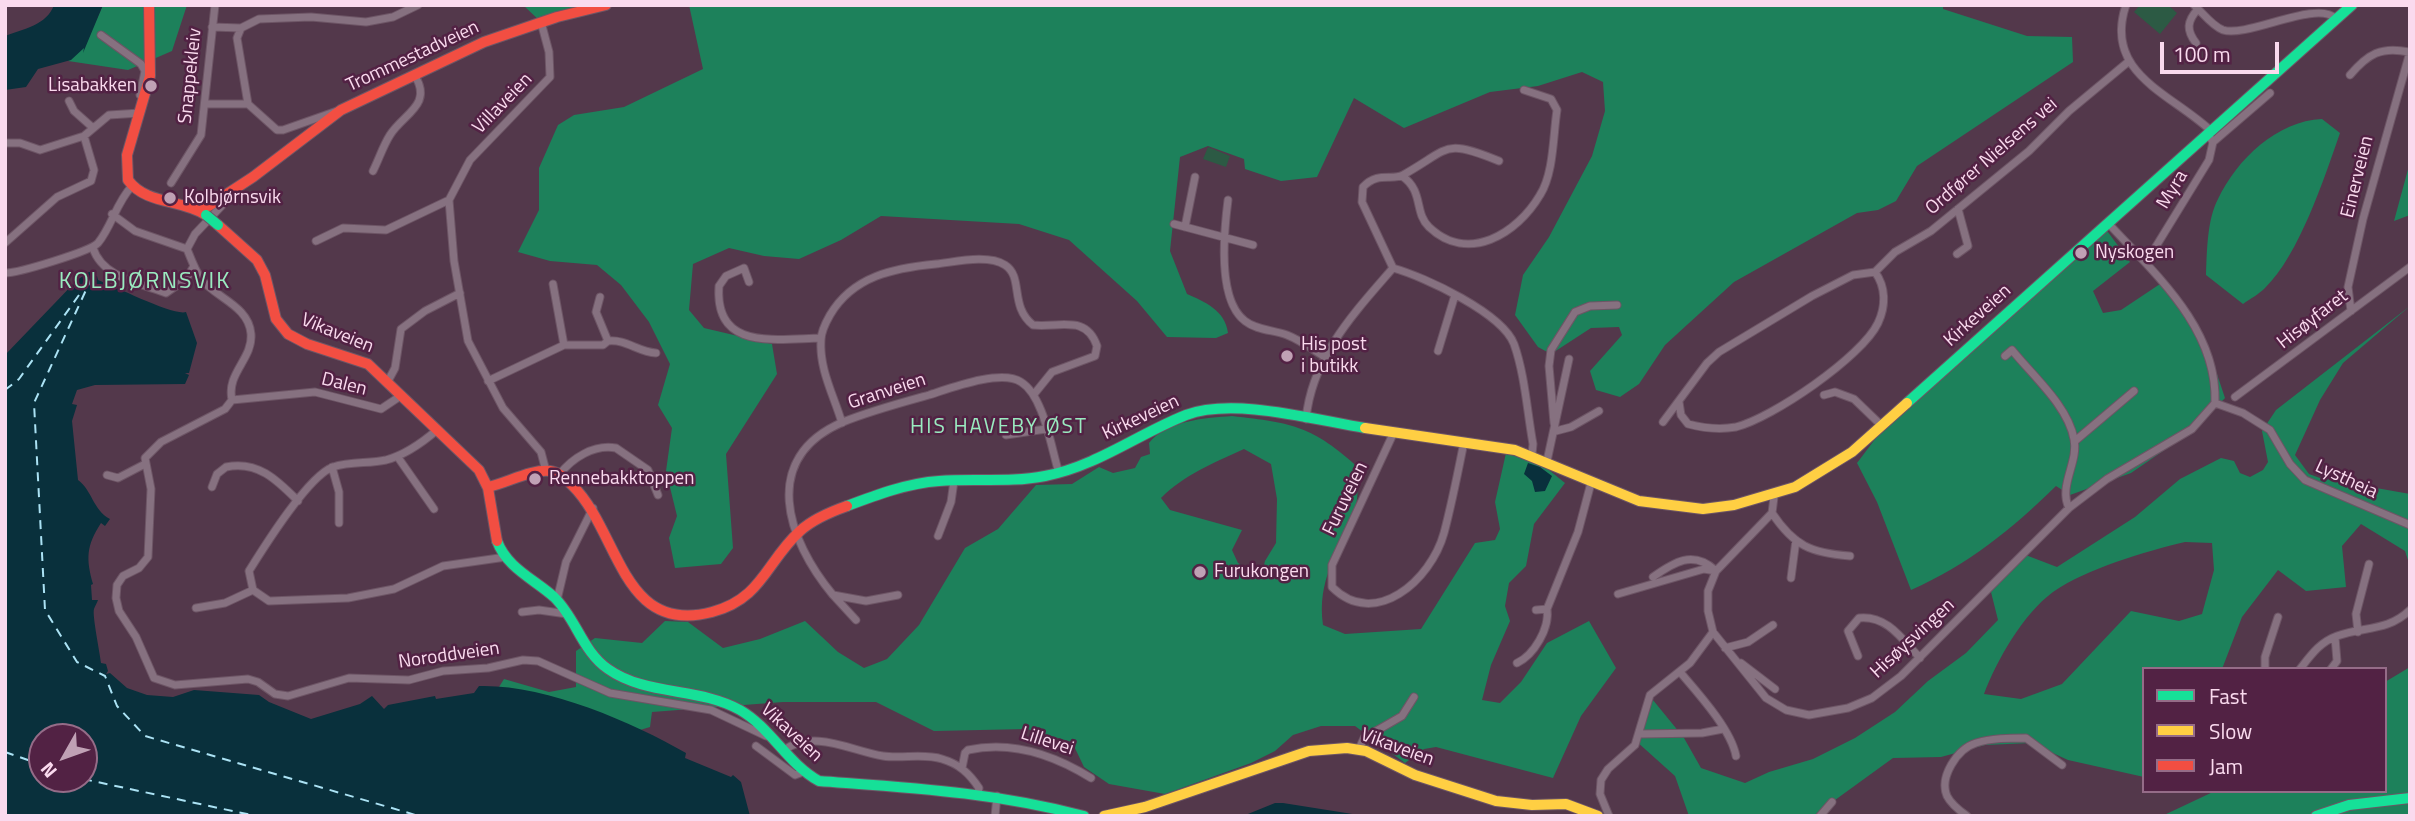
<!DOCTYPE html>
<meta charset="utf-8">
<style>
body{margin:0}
#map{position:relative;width:2415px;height:821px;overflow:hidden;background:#53384b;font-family:"Titillium Web",sans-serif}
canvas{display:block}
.frame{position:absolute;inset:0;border:7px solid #fadaee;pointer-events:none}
.legend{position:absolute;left:2142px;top:667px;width:245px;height:126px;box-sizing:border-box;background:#522244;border:2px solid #956c88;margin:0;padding:9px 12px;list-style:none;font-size:21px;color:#fadaee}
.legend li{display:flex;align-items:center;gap:14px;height:35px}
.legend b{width:35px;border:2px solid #956c88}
.north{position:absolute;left:28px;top:723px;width:70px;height:70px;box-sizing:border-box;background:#522244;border:2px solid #956c88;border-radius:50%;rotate:230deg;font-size:19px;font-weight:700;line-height:28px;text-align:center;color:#fadaee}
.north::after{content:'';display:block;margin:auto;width:24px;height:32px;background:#c0a1b5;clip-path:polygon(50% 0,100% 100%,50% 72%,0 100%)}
.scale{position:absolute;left:2160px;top:42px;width:119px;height:32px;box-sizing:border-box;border:4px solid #fadaee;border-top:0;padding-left:9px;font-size:21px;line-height:24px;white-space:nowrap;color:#fadaee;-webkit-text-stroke:5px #522244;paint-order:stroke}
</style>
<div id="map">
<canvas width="2415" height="821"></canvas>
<div class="frame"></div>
<ul class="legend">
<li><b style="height:9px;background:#16e098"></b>Fast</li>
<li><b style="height:9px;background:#ffcf43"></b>Slow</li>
<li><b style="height:9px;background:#f24e42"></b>Jam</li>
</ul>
<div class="north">N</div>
<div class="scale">100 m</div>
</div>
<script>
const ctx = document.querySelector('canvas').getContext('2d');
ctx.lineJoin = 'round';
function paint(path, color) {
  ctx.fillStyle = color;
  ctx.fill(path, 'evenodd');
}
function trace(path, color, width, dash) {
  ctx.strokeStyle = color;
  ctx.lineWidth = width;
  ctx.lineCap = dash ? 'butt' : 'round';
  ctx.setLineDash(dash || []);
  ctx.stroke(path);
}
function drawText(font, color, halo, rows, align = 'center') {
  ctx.font = font + ' "Titillium Web",sans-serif';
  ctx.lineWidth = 5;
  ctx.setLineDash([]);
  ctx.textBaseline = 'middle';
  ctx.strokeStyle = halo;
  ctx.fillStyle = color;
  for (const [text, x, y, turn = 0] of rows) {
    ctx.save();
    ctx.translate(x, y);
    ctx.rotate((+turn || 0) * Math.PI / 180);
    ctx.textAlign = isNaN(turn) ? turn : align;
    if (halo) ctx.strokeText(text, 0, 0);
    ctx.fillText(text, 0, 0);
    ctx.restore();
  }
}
const green = new Path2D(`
 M2140,5h28l9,8 -17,21 -26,-22z
 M1208,147l22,9 -4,11 -23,-8z`);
const forest = new Path2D(`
 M103,5h84l-15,46 -44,19 -60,-9 17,-15z
 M523,5h78l-60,17z
 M689,5h1254v4l84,27 45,1 1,25 -156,104 -21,35 -18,9 -21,3 -123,69 -69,63 -26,39 -19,13 -24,-7 -6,-19 32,-36 -3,-8 -28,1 -40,26 -13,-7 -23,-32 8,-40 26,-38 43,-81 13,-45 -2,-29 -21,-10 -44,14 -48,6 -86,36 -50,-30 -37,79 -36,4 -36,-12 -1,-10 -36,-13 -28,11 -10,94 17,43c18,8 38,16 41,39l-12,5 -49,-1 -30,-36 -68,-61 -50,-16 -138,-8 -40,24 -42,19 -35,-3 -35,-8 -36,16 -4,46 15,18 68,16 5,30 -51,80 7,94 -12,16 -46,4 -6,-30 8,-22 -11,-45 6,-43 -14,-23 12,-41 -21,-42 -28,-37 -24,-20 -47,-4 -32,-9 21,-42v-42l19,-43 16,-10 50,-8 79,-38z
 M2322,119l18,14c-16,46 -41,122 -75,155 -6,6 -15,11 -22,16l-37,-29c1,-24 1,-55 12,-76 19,-40 59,-78 104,-80z
 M2410,162v53l-16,6z
 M2105,228l25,34 -37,29 10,22 18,-3 39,-26 29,28 21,41 15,45 -30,31 -64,44 -61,22 -14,-9c-44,43 -88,79 -145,104l-34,-88 -20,-39 28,-37z
 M2410,306l-67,57 -23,37 -25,55 14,19 11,4 90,16v72l-5,-15 -44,-27 -19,22 4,41 -40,4 -28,-21 -36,47 -20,52h-78v108l-76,-17 -37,-17 -46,2 -44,12 -48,1 -80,58h-124l-14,-40 -39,-35 17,-41 31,38 17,30 44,15 24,-11 44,-13 42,-21 40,-26 33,-31 38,-28 32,-33 -8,-32 33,-34 34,13 78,-50 45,-38 41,-21 13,3 6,12 10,4 13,-7 5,-8 -6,-31 14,-21zM2185,542l27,1 2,27 -12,44 -23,7 -48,-10 -69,73 -41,15 -37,-5c13,-34 39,-80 69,-102 33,-23 93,-41 132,-50z
 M1232,416c62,7 80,10 127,52 -2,15 0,35 -6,49 -16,38 -36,63 -30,108l22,9 76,-5 54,-86 20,-3 5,-11 -5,-27 11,-49 38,13 21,17 -31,41 -8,42 -17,17 -4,23 5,15 -19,44 -9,35 18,3 21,-21 26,-39 42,-22 27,47 -35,48 -28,62 -117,-31 -12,2 -19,14 -50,-37h-34l-28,9 -18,16 -24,12 -86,31 -56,-10 -25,-17 -12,-25 -45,-13 -93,2 -58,-29h-93l-131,10 -2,15 -10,3 -80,-30 -61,-13 5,-8 45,13 27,-5v-36l19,-13 47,5 23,-22 23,1 35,26 37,-9 45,-18 33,31 26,16 23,-9 32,-34 46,-77 33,-19 38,-44 36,-1 27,-17 14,6 22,-5 6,-11 9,-3 -1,-11c18,-23 57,-25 83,-27zM1244,449l27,15 6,35 -1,44 -11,18 -4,16 -6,-1 -5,-7 -12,-6 -6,-13 10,-20 -72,-20 -9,-12c23,-23 54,-36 83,-49z
 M2410,667v149h-248l53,-25h170v-109z`);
const water = new Path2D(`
 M54,5h49l-20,48 1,-5 -13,12 -33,9 -12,18 -21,3v-54c18,-7 42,-11 49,-31z
 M89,272h4l-1,5 5,-1 1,4c19,7 75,36 88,32l11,31 -8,30h-4l4,2 -4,9 -90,1 -18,5 -5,14 5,1 -5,16 6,59c14,10 15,30 32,39l-5,7 -4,-3c-15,23 -15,36 -8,61l-2,1 1,15h6c-1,3 -3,6 -4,9 -2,6 6,44 7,54l5,1 2,7 -2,3 4,-1 17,15 20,7 26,2 21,-7 65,5 10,7 42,17 49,-15 12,-8 12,13 4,-4 47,-9 1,3 38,-6 5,-7c64,-2 152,35 207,67l-1,5 46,19 2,-2 8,7 9,34h-745v-461l72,-75zM42,737h42v42h-42z
 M1528,463l12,4 12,9 -7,15 -10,1 -3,-11 -8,-7z
 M1275,803h8l82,13h-122z`);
const ferry = new Path2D(`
 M92,277l-58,126 11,207 32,52 28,14 12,30 28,30 274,80
 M5,390l14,-11 70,-98
 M5,752l37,13
 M83,779l173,37`);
const street = new Path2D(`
 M2126,5c-23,68 44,88 84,125
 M2194,5c9,8 18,21 29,25 24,8 93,-30 112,-12
 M541,22l8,30 1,25 -80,83 -21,40 5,61 14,80 35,67 38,44 5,19
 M212,27l29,1
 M101,35l40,29 4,7 -5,24
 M2196,43c-10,-13 -9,-22 2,-34
 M2350,75c18,-21 31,-29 59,-23
 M69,101l5,10 18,16
 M206,104h42
 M340,110l-57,20h-6l-29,-26 -11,-66 4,-10 18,-9 52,-2 55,5 27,-5 25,-12
 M2213,142l57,-49
 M5,143h15l20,7 44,-14 25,-21 31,-2
 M373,171c6,-12 10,-25 17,-36 13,-21 43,-30 25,-59
 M1402,176c22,15 12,37 27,51 39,37 88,7 111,-32 14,-22 13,-60 17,-85l-6,-11 -27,-9
 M171,183l30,-48 14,-130
 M1228,200c-4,31 -11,100 17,121 11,9 28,9 42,14 13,5 25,14 38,22
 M112,214l23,17 52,18c4,10 8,21 14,30 15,19 48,27 50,55 2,25 -25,39 -19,66l-7,9 -64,33 -16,16 6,31 -3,68 -9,11 -16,8 -6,9 -1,13 3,13 17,26 18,41 21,7 73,-6 10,3 17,12 13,2 61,-18 60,2 34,-9 45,-3 35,-8 15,1 72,32 101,17 55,26
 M1174,224l79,21
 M1185,227l10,-50
 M316,241l27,-13 43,2 63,-30
 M5,243l52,-46 34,-16 3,-11 -10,-34
 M93,248c9,29 46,35 73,45l20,-14 8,-13
 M187,249l8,-15 36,-38
 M1957,254l11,-8 -10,-37
 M2147,261l62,-101 4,-18 -6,-9
 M1393,268c32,9 109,45 121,76 11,31 13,67 19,100l-1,10
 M5,273c14,0 86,-22 93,-30 14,-17 18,-40 34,-57
 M749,282l-5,-14 -18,8 -7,10c-5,65 56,53 102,52
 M553,284l11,61
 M2351,311l-3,-24 15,-68 47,-167
 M608,341c18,-2 30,11 48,12
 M1438,351l17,-56
 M2005,356l7,-6c21,26 56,56 62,89 5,23 -16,47 -5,69
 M388,381l7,-13 6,-39 24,-18 35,-18
 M488,381l76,-36h39l5,-4 -12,-29 4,-15
 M1824,395l11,-3 19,7 28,27
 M2235,397l175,-130
 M232,400l83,-8 66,17 21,-14
 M1679,402l2,13 7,9c15,4 31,6 48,3 36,-9 126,-70 142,-104 8,-17 8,-36 -3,-51
 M2215,403l28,10 27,17 20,34 15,16 105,45
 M1306,419c6,-62 48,-106 87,-151l-31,-66 1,-15c15,-16 29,-6 40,-12 48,-27 40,-37 96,-14
 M1663,422l44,-59 12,-11 93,-56 41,-21 22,-3 20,-20 36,-21 98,-80 40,-40 59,-49
 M842,423c-8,-27 -23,-54 -21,-83 0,-8 5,-18 9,-25 23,-39 64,-47 106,-51 19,-2 52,-10 69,1 19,12 4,41 28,60 26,3 53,-11 64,21l-2,10 -43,16 -17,21
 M1554,423l-5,-57 2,-16 24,-38 15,-6 27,-1
 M437,430c-14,12 -32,25 -51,30 -17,4 -35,1 -53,7 -25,9 -69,80 -84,104l4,19 16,11 79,-3 46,-9 49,-23 63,-9
 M1556,431l15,-4 28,-16
 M1394,432l-62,133v22c43,43 99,-7 112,-54 8,-30 14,-61 20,-91
 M1006,435l40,-6
 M2075,441l59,-50
 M397,456l37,53
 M1547,461l22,-102
 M332,467l7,25v31
 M107,475l11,3 27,-14
 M559,475c13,-17 35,-31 57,-27l32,22 10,25
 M212,487l5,-13 9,-7c32,-7 52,14 72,34
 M1774,497l-2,16 -56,58 -8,20v20l5,21 53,66 20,12 23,5 39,-7 24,-10 29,-22 168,-168 38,-29 85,-50 23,-26c3,-75 -61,-130 -107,-180
 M1772,513c22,33 39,40 78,43
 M938,536l13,-34 3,-21
 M1653,577c21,-15 40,-27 62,-7
 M1791,578l5,-38
 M1618,594l86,-25 12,2
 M833,595l23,25
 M898,595l-32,6 -33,-6c-46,-55 -74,-137 10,-173 27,-11 57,-19 86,-27 22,-7 72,-26 92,-13 23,14 30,66 38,91
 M557,600l9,-38 27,-54
 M196,608l29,-5 28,-13
 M1536,610l11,-1 31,-77 13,-49
 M522,612l17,-2 28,4
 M2358,632l-2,-18 13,-50
 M1725,648l23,-6 25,-17
 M1858,656l-10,-25 11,-13c28,-3 43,21 61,40
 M1517,663c17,-8 33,-35 30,-54
 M1741,663l34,26
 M2265,669v-12l13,-40
 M2300,669c11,-14 20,-27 37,-33 27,-10 50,-4 73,-26
 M2331,669l6,-8 -2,-24
 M1680,672c17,20 51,57 56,84
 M1640,734l62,-1 21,-4
 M756,746l39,29 8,-3
 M1359,749l5,-11 38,-22 12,-19
 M784,750c31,-21 67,1 99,6 19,3 40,-3 59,3 17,5 27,14 37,29l-1,5
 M962,768l3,-15 3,-3c45,-10 86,5 123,28
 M995,816l2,-20
 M1609,816l-9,-22 1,-14 7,-11 27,-24 15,-50 40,-32 23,-31
 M1820,816l12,-14
 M1967,816c-7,-5 -16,-12 -20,-20 -8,-19 10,-47 29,-53 15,-5 34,-5 50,-5l36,27`);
const fast = new Path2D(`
 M1907,403l445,-398
 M847,506c29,-11 61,-23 92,-25 35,-3 71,2 106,-5 52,-10 93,-42 141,-61 48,-18 129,5 179,13
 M497,541c10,27 37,38 57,56 22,21 28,54 54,72 38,27 91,18 132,41 31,18 47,53 79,71 93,7 174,11 265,35
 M2316,816l33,-11 61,-7`);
const slow = new Path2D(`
 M1365,428l150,22 124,51 64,8 31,-4 61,-18 57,-35 55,-49
 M1104,816l41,-9 164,-56 38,-3 19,3 49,24 81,26 36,4 34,-1 32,12`);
const jam = new Path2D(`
 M149,5l1,71 -23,79 1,25c18,25 54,19 78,35
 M201,211l52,-34 88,-67 143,-68 73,-25 49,-12
 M218,225l39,35 8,15 11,44 12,15 19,10 61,20 111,106 9,18 9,53
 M488,487c19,-4 43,-18 62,-16 9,1 16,8 22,14 48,47 49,151 140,127 50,-13 54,-50 88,-81 13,-12 30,-19 47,-25`);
const fastBridge = new Path2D(`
 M206,215l12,10`);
const markers = [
 [151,86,7,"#c0a1b5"],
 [170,198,7,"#c0a1b5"],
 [2081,253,7,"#c0a1b5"],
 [1287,356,7,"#c0a1b5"],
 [535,479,7,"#c0a1b5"],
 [1200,572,7,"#c0a1b5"]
];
const streetNames = [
 ["Trommestadveien",413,57,-25],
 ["Snappekleiv",191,76,-84],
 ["Villaveien",503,104,-46],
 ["Ordfører Nielsens vei",1992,157,-41],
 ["Einerveien",2358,177,-76],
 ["Myra",2173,190,-59],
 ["Kirkeveien",1978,316,-42],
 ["Hisøyfaret",2313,320,-38],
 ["Vikaveien",337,334,22],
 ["Dalen",344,385,14],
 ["Granveien",887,392,-18],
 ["Kirkeveien",1141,418,-25],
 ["Lystheia",2346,480,25],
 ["Furuveien",1346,499,-64],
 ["Hisøysvingen",1913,639,-43],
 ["Noroddveien",449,656,-8],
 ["Vikaveien",791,733,43],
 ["Lillevei",1047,742,18],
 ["Vikaveien",1397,748,20]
];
const poiNames = [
 ["Lisabakken",137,86,"right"],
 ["Kolbjørnsvik",184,198],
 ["Nyskogen",2095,253],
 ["His post",1301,345],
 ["i butikk",1301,367],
 ["Rennebakktoppen",549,479],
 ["Furukongen",1214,572]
];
const neighbourhoodNames = [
 ["HIS HAVEBY ØST",999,428]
];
const quarterNames = [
 ["KOLBJØRNSVIK",145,282]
];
paint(green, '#2c5a44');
paint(forest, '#1d815b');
paint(water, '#09303c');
trace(ferry, '#abe2f4', 2, [9, 7]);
trace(street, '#6d5565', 9);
trace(fast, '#6d5565', 12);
trace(slow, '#6d5565', 12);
trace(jam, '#6d5565', 12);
trace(street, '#867180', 7);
trace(fast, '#16e098', 10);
trace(slow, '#ffcf43', 10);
trace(jam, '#f24e42', 10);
trace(fastBridge, '#6d5565', 12, []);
trace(fastBridge, '#16e098', 10);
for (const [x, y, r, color] of markers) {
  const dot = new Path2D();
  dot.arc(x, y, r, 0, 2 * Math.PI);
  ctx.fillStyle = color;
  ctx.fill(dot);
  trace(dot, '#522244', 2.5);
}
drawText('19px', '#fadaee', '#522244', streetNames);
drawText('19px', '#fadaee', '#522244', poiNames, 'left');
ctx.letterSpacing = '2px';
drawText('21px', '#9aebc0', '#522244', neighbourhoodNames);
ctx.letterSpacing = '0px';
ctx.letterSpacing = '2px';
drawText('23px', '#9aebc0', '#522244', quarterNames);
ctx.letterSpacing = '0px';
</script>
